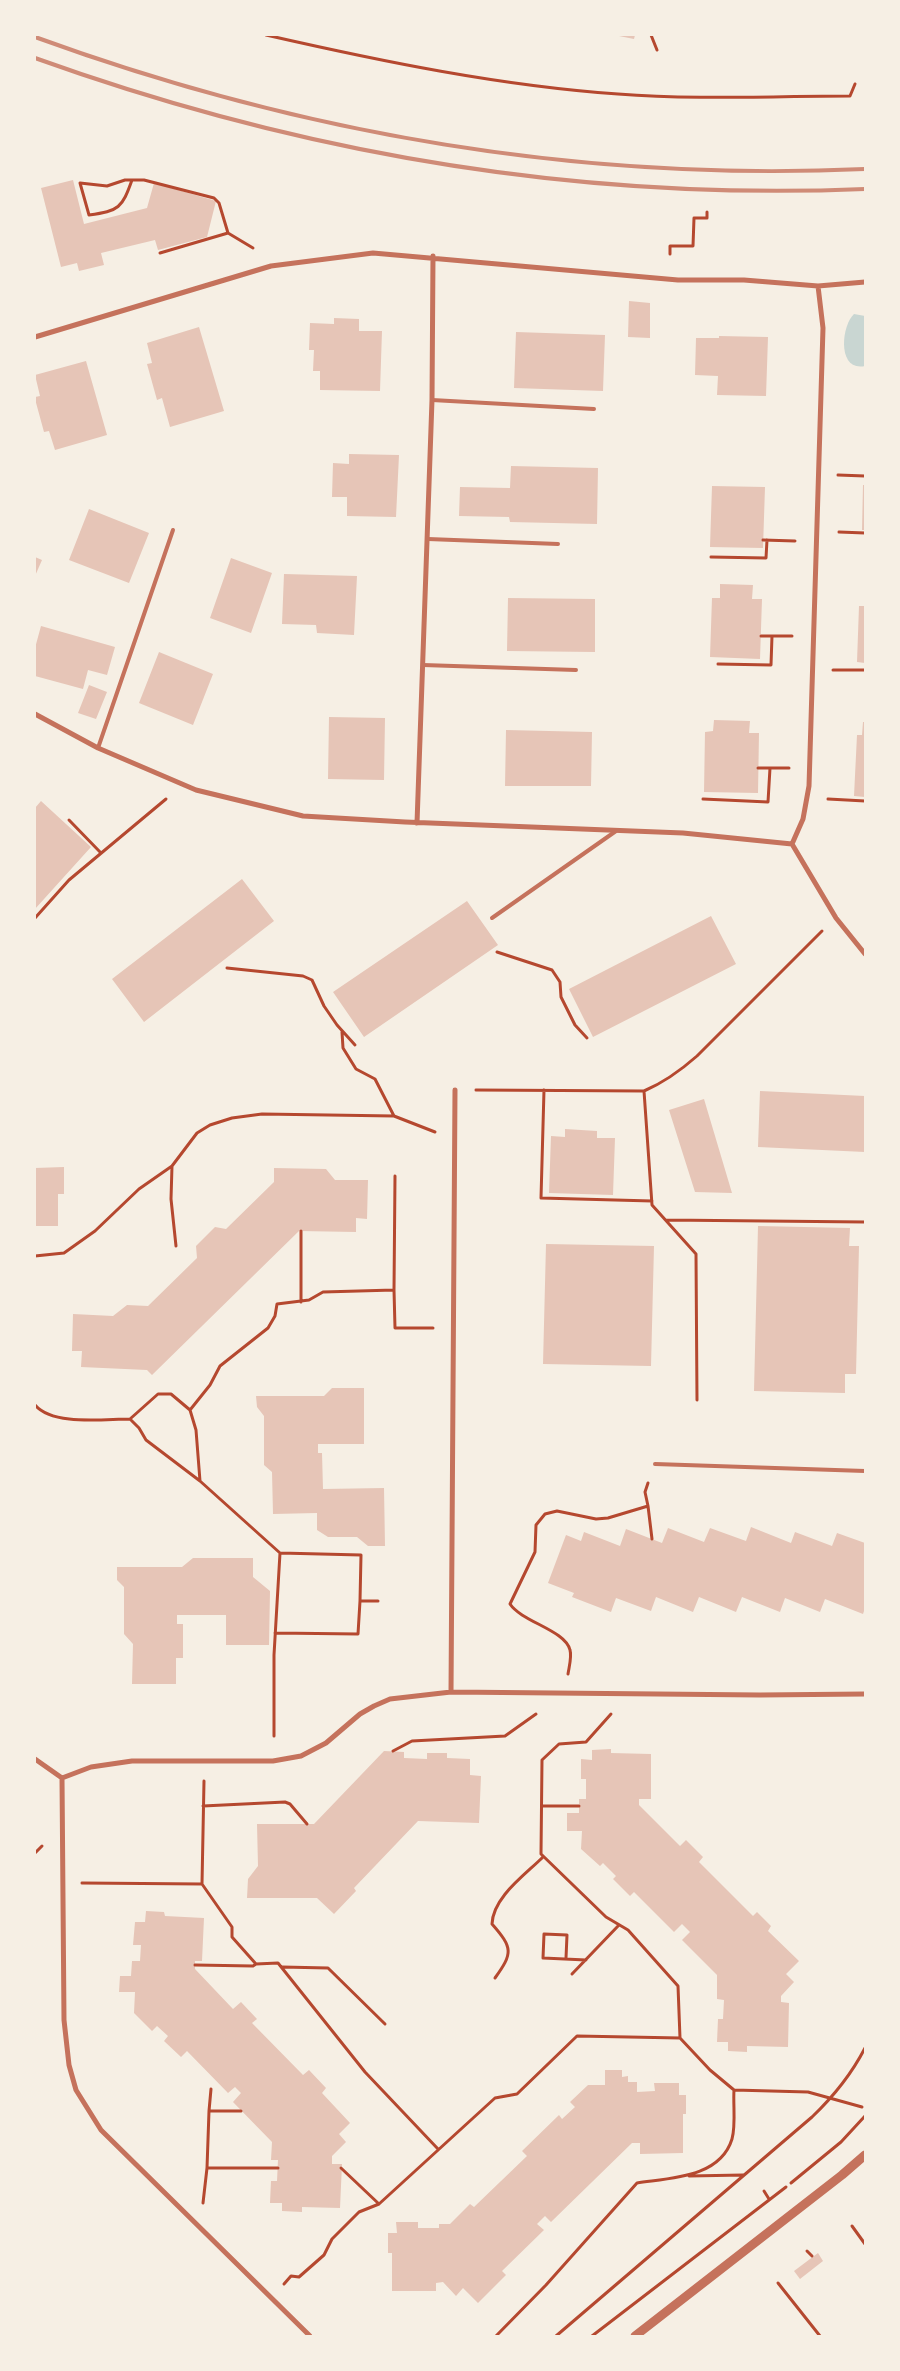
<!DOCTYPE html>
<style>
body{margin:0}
#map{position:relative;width:900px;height:2371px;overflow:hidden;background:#f6efe4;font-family:Georgia,serif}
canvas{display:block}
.frame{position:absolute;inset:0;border:36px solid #f6efe4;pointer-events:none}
</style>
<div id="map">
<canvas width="900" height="2371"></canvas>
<div class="frame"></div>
</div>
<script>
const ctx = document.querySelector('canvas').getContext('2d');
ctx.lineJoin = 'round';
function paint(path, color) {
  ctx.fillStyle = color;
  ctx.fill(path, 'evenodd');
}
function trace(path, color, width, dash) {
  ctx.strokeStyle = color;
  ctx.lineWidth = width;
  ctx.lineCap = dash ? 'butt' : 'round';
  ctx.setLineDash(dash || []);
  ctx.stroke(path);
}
const water = new Path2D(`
 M854,314l11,2v50c-28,6 -24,-40 -11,-52z`);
const building = new Path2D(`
 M614,35h21l-1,4z
 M73,180l11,44 63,-16 7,-25 62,18 -9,36 -49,13 -3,-10 -54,13 3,12 -25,6 -2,-8 -16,4 -20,-79z
 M629,301l21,2v35l-22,-1z
 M334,318l25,1v12h23l-2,60 -60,-1v-19h-7l1,-21h-5l1,-27 24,1z
 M199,327l25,84 -54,16 -8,-29 -5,2 -10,-36 5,-1 -5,-20z
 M516,332l89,3 -2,56 -89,-3z
 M719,336l49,1 -2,59 -49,-1 1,-19 -23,-1 1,-37h23z
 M86,361l21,74 -52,15 -6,-19 -5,1 -9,-33v-2l5,-1 -5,-21z
 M349,454l50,1 -3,62 -49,-1v-19h-15l1,-34 16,1z
 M511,466l87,2 -1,56 -87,-2 -1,-5 -50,-1 1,-29 50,1z
 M863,485h2v45h-3z
 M712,486l53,1 -2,61 -53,-1z
 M89,509l60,24 -20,50 -60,-23z
 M35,557l7,3 -7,16z
 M231,558l41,15 -21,60 -41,-15z
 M284,574l73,2 -3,59 -37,-2 -1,-8 -34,-1z
 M720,584l33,1 -1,14h10l-2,60 -50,-2 2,-59h8z
 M508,598l87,1v53l-88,-1z
 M859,606h6v57l-8,-1z
 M41,626l74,21 -8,28 -19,-5 -5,19 -48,-13v-28z
 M159,652l54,22 -20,51 -54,-22z
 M89,685l18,7 -11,27 -18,-6z
 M329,717l56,1 -1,62 -56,-1z
 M714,720l36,1 -1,12h10l-1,60 -54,-1 1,-60 8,-1z
 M863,722h2v75l-11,-1 3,-61h5z
 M506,730l86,2 -1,54h-86z
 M41,801l50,46 -56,62v-101z
 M242,879l32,42 -130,101 -32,-43z
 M467,901l31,44 -134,92 -31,-45z
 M711,916l25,48 -143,73 -24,-48z
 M760,1091l105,5v56l-107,-5z
 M704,1099l28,94 -37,-1 -26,-82z
 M565,1129l32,2v7h18l-2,57 -64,-2 2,-57 14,1z
 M64,1167v27h-6v32h-23v-58z
 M274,1168l52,1 9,11h33l-1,39 -11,-1v14l-57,-1 -147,144 -5,-5 -66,-3 1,-16h-10l1,-37 40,2 14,-11 21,1 49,-48 -1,-12 19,-19 11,2 48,-47z
 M758,1226l92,2 -1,18h10l-3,128h-11v19l-91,-2z
 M546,1244l108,2 -3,120 -108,-2z
 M332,1388h32v56h-46v9h4l1,36 61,-1 1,58h-17l-11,-9h-29l-11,-7v-17l-44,1 -1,-42 -8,-7v-49l-7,-9 -1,-11h68z
 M751,1527l40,16 4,-11 37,14 5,-13 28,10v65l-2,6 -38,-15 -5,13 -35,-14 -5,14 -38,-15 -6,15 -37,-15 -6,15 -37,-15 -5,14 -35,-13 -5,14 -39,-15 2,-4 -26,-10 18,-48 15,6 3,-9 36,14 6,-17 36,14 6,-15 36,14 6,-14 36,13z
 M193,1558h60v19l17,14 -1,54h-43v-30h-49v9h6v34h-7v26h-44l1,-40 -9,-10v-47l-7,-7v-13h65z
 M611,1749v4l40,1v45h-12v6l41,41 6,-6 17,17 -4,5 54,54 4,-4 14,14 -3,5 31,30 -13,13 8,8 -13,14v6l8,1 -1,44 -41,-1v6l-19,-1v-9h-11l1,-23h5l1,-19 -7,-1v-24l-35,-35 8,-8 -8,-8 -8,8 -40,-40 -4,4 -17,-17 3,-3 -13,-13 -3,3 -19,-17 1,-18h-15v-18h12v-14h7v-20h-5v-20l11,1v-10z
 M384,1751l20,1v6l23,1v-6h20v5l23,1v16l11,1 -2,47 -61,-2 -64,67 2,3 -22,23 -17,-16h-70l1,-19 10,-13 -1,-42h57z
 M146,1911l18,1 1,4 39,2 -2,43h-7v8l38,40 8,-7 16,17 -5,4 51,52 6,-5 17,18 -4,5 28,30 -11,11 7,8 -14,14v8h10l-2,44 -38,-1v5l-20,-1v-8h-12l1,-22h6l1,-21h-7l1,-18 -39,-40 8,-9 -6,-6 -7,6 -41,-42 -6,6 -17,-16 4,-5 -11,-10 -5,5 -18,-18 1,-21h-16l1,-16h11l1,-15h8l1,-16h-8l2,-23h10z
 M605,2070h17v7l6,-1v6h9v10l18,-1 -1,-8h25v12h7v19h-3v39l-43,1v-11h-8l-81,79 -6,-6 -8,8 7,6 -42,41 4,4 -28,28 -15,-15 -7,8 -13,-14 -7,1v8h-44v-38h-4v-20h9l-1,-11h22v6h21v-4h11l20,-20 4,3 53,-51 -5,-5 37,-36 3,4 13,-12 -5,-5 18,-17h17z
 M818,2253l5,8 -23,18 -6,-8z`);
const path = new Path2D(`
 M266,35c114,26 235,51 352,59 76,6 155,2 232,2l5,-12
 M651,35l6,15
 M132,180c-10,28 -13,31 -43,35l-9,-32 27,3 18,-6h19l70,18 5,5 9,30 25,15
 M160,253l68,-20
 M670,254v-8h23l1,-28h13v-6
 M838,475l27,1
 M839,532l26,1
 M763,540l32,1
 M711,557l55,1 1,-18
 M761,636h31
 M718,664l53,1 1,-29
 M833,670h32
 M758,768h31
 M703,799l65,3 2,-34
 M828,799l37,2
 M69,820l32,33
 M35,918l34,-38 97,-81
 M497,952l55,18 8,12 1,15 14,28 12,13
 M227,968l76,8 9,4 12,26 13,19 18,20
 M342,1032l1,16 13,21 19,10 19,37
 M476,1090l168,1c21,-9 36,-20 53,-35l125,-125
 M544,1090l-3,108 111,3
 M644,1091l8,114 44,49 1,146
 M666,1220l199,2
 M176,1246l-5,-47 1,-33 25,-33 13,-8 22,-7 30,-4 132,2 41,16
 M35,1256l29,-3 31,-22 44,-42 33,-23
 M394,1290l1,-114
 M301,1302v-71
 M35,1405c18,21 68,14 95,14l28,-25h13l19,16 6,20 4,51 80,72 81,2 -1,46h18
 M190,1410l20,-25 10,-19 48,-38 7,-12 2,-12 32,-4 14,-8 71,-2 1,38h38
 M130,1419l9,9 7,12 54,41
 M648,1506l4,33
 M275,1633l83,1 2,-33
 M568,1674c1,-7 4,-17 2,-24 -5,-20 -48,-28 -60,-46l25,-52 1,-27 9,-11 12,-3 39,8 12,-1 40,-12 -3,-14 3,-9
 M611,1714l-25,28 -27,2 -17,16 -1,94 65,63 22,13 50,56 2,52 30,32 24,20 74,2 54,15
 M274,1736v-81l6,-102
 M393,1751l19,-10 93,-5 31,-22
 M204,1781l-2,103 30,43v10l24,27 22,-1 87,109 73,77
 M203,1806l82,-4 5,2 17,20
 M542,1806h37
 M35,1853l7,-7
 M82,1883l120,1
 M566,1958l1,-23 -23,-1 -1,24 43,2
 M195,1965l58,1 3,-2
 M282,1967l46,1 57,56
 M572,1974l47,-49
 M495,1978c18,-25 18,-30 -3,-54 1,-27 33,-49 51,-67
 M209,2111l2,-22
 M207,2168l2,-57h32
 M341,2168l38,36
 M689,2176l54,-1
 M791,2183l50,-41 24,-26
 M764,2191l5,8
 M203,2203l4,-35h71
 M852,2226l13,18
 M807,2251l5,5
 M778,2283l42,53
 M284,2284l7,-8 8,1 25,-22 8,-16 27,-27 20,-8 116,-106 22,-4 60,-58 103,2
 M496,2336l50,-51 91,-102c33,-5 83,-5 95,-44 4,-14 1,-34 2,-49
 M556,2336l256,-219c22,-21 39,-42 53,-69
 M592,2336l194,-149`);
const service = new Path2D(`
 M432,400l162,9
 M428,539l130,5
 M423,665l153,5
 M98,748l75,-218
 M492,918l124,-87
 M655,1464l210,7`);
const minor = new Path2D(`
 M35,337l236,-71 102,-13 305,27h66l74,6 47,-4
 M35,714l63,34 98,42 107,26 102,6 278,11 109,11 44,74 29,36
 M417,823l15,-423 1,-144
 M792,844l11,-25 6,-33 14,-458 -5,-42
 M451,1692l4,-602
 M35,1759l27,19
 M62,1778l29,-11 41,-6h141l28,-5 25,-13 34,-29 14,-8 16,-7 61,-7 309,3 105,-1
 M62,1778l2,242 5,45 7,25 25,40 209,206`);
const tertiary = new Path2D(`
 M635,2336l207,-161 23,-20`);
const rail = new Path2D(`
 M35,37c266,97 546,145 830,132
 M35,58c267,96 546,143 830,131`);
paint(water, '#c9d6d2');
paint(building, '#e6c5b7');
trace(path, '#b5482f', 3);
trace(service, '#c5725c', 4);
trace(minor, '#c5725c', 5);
trace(tertiary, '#c5725c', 9);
trace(rail, '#cf8b77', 4);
</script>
